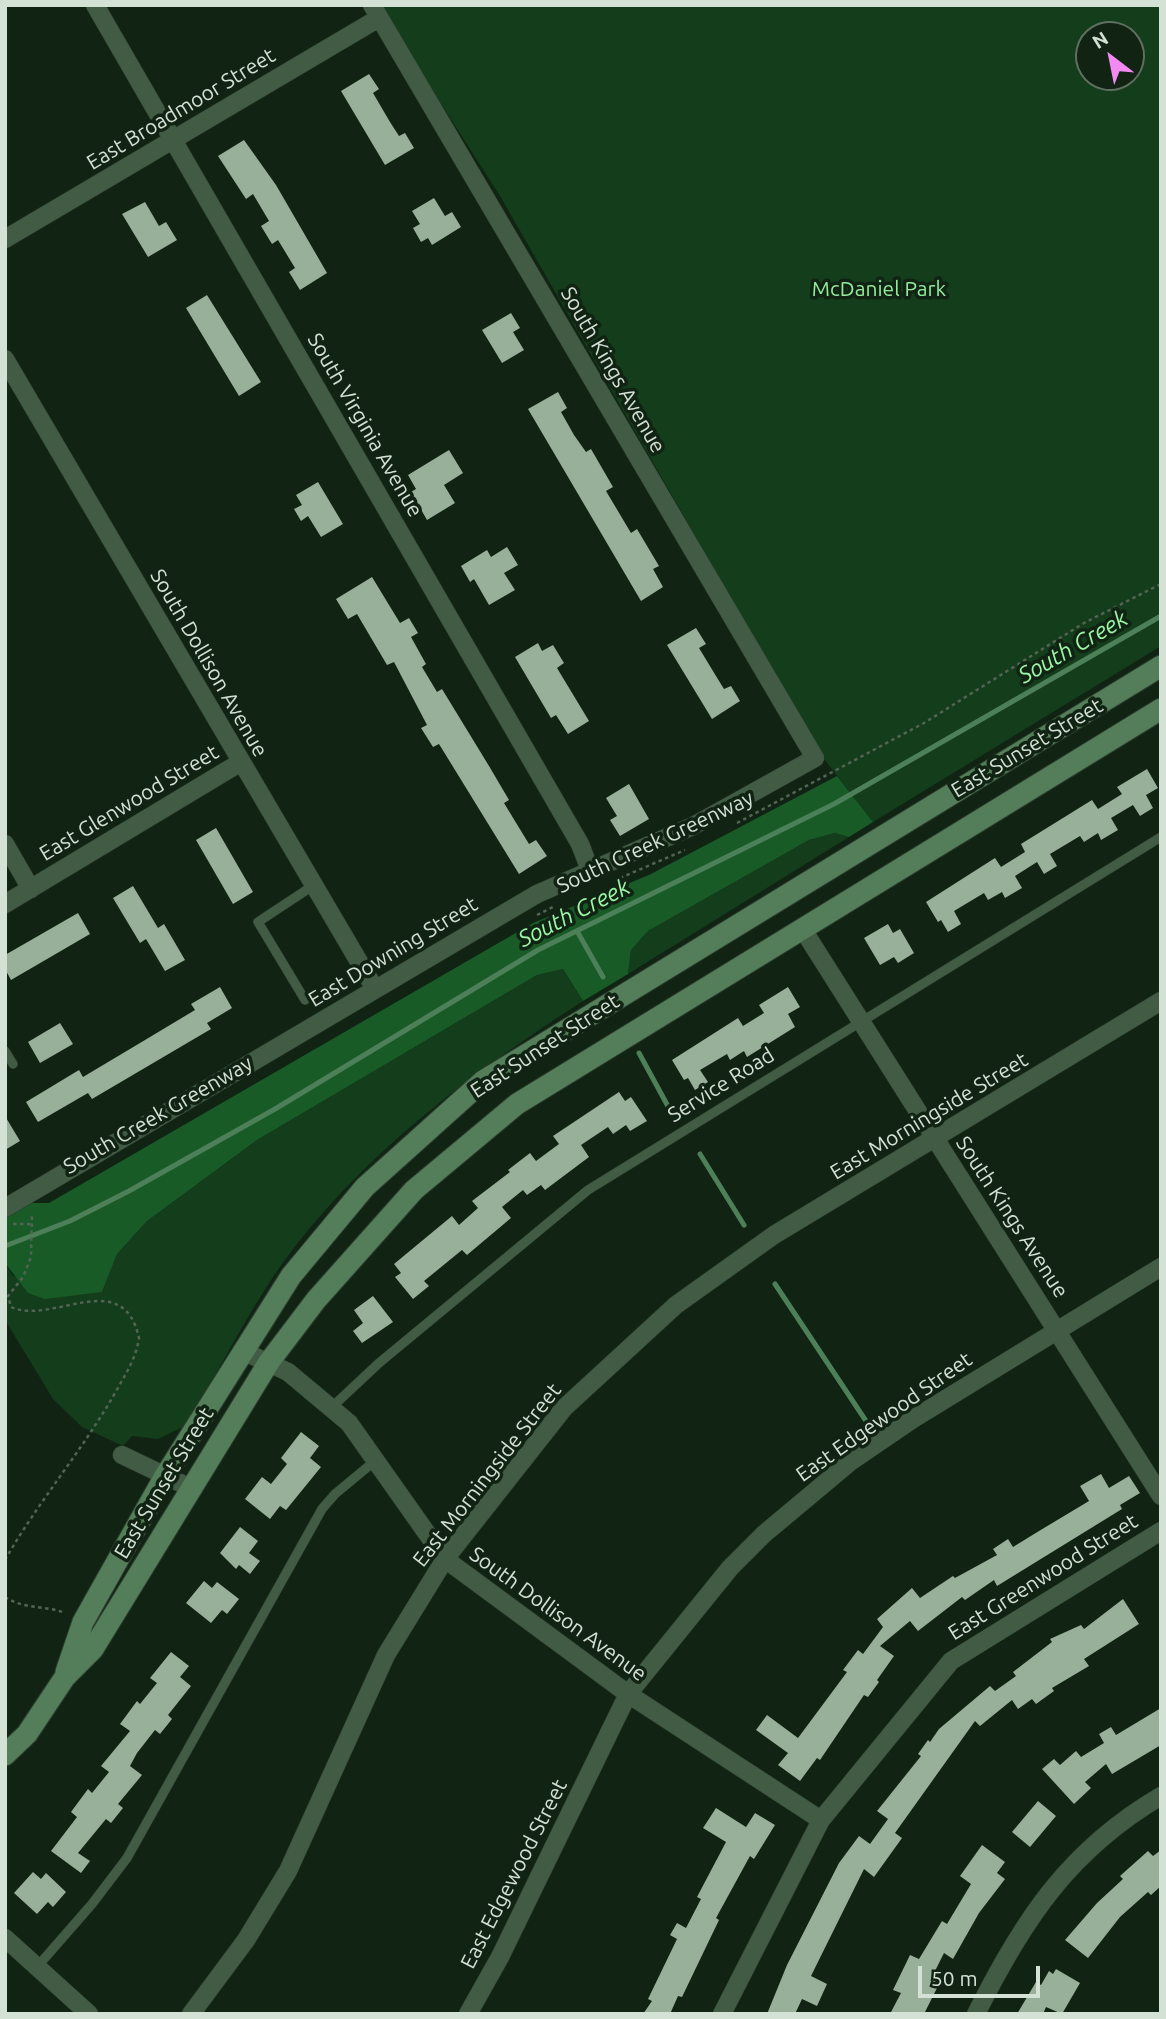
<!DOCTYPE html>
<style>
body{margin:0}
#map{position:relative;width:1166px;height:2019px;overflow:hidden;background:#112414;font-family:Ubuntu,sans-serif}
canvas{display:block}
.frame{position:absolute;inset:0;border:7px solid #d4e1d5;pointer-events:none}
.north{position:absolute;left:1075px;top:21px;width:70px;height:70px;box-sizing:border-box;background:#112414;border:2px solid #5f7061;border-radius:50%;rotate:328deg;font-size:19px;font-weight:700;line-height:28px;text-align:center;color:#d4e1d5}
.north::after{content:'';display:block;margin:auto;width:24px;height:32px;background:#f28af2;clip-path:polygon(50% 0,100% 100%,50% 72%,0 100%)}
.scale{position:absolute;left:918px;top:1966px;width:122px;height:32px;box-sizing:border-box;border:4px solid #d4e1d5;border-top:0;padding-left:9px;font-size:21px;line-height:24px;white-space:nowrap;color:#d4e1d5;-webkit-text-stroke:5px #112414;paint-order:stroke}
</style>
<div id="map">
<canvas width="1166" height="2019"></canvas>
<div class="frame"></div>
<div class="north">N</div>
<div class="scale">50 m</div>
</div>
<script>
const ctx = document.querySelector('canvas').getContext('2d');
ctx.lineJoin = 'round';
function paint(path, color) {
  ctx.fillStyle = color;
  ctx.fill(path, 'evenodd');
}
function trace(path, color, width, dash) {
  ctx.strokeStyle = color;
  ctx.lineWidth = width;
  ctx.lineCap = dash ? 'butt' : 'round';
  ctx.setLineDash(dash || []);
  ctx.stroke(path);
}
function drawText(font, color, halo, rows, align = 'center') {
  ctx.font = font + ' Ubuntu,sans-serif';
  ctx.lineWidth = 7;
  ctx.setLineDash([]);
  ctx.textBaseline = 'middle';
  ctx.strokeStyle = halo;
  ctx.fillStyle = color;
  for (const [text, x, y, turn = 0] of rows) {
    ctx.save();
    ctx.translate(x, y);
    ctx.rotate((+turn || 0) * Math.PI / 180);
    ctx.textAlign = isNaN(turn) ? turn : align;
    if (halo) ctx.strokeText(text, 0, 0);
    ctx.fillText(text, 0, 0);
    ctx.restore();
  }
}
const green = new Path2D(`
 M378,5h783v641l-288,176 -52,-67 -321,-559zM1089,35h42v42h-42z
 M835,833l14,4 -221,137 3,-24 17,-19 161,-91z
 M563,969l20,32c-113,73 -221,153 -301,263 -37,52 -64,111 -99,163l-25,12 -26,-3 -9,10 -41,-19 -29,-28 -48,-79v-57l8,13 89,16 15,-38 30,-33 110,-81 280,-165z`);
const forest = new Path2D(`
 M837,776l36,46 -24,15 -14,-4 -26,7 -161,91 -17,19 -3,24 -45,27 -20,-32 -26,6 -280,165 -110,81 -30,33 -15,38 -57,7 -17,-6 -23,-30v-46l24,-14h20l484,-280 116,-48z`);
const stream = new Path2D(`
 M577,931l26,46
 M639,1053l31,57
 M700,1154l44,71
 M5,1246l65,-25 59,-30 146,-82 263,-159 296,-146 327,-188
 M775,1284l91,137`);
const building = new Path2D(`
 M369,74l10,15 -6,4 17,29 9,14 6,-3 9,15 -29,17 -44,-74z
 M244,140l32,45 51,88 -27,17 -11,-18 6,-4 -17,-28 -6,4 -11,-18 8,-5 -16,-27 -7,5 -28,-43z
 M434,198l11,18 7,-4 9,15 -29,18 -4,-7 -7,4 -8,-14 7,-4 -8,-13z
 M145,202l14,24 7,-4 11,18 -29,17 -26,-43z
 M207,295l54,87 -22,14 -53,-88z
 M511,313l9,15 -7,4 11,18 -22,13 -20,-33z
 M558,392l9,16 -6,4 13,23 12,17 5,-3 22,38 -7,4 25,42 6,-4 22,37 -6,3 10,18 -22,14 -113,-192z
 M449,450l14,23 -19,12 11,18 -28,17 -16,-28 5,-3 -8,-14z
 M318,482l25,42 -22,13 -13,-21 -7,5 -7,-12 8,-4 -6,-10z
 M507,547l11,18 -14,8 11,17 -26,15 -15,-26 -4,3 -9,-16 26,-16 4,7z
 M372,577l28,46 9,-5 9,15 -7,4 15,27 -4,3 15,25 5,-3 47,77 20,34 -5,3 25,41 7,-4 11,16 -28,18 -80,-130 -6,3 -12,-19 6,-3 -33,-63 -7,3 -30,-51 -9,5 -12,-20z
 M696,628l10,16 -7,4 17,28 8,13 7,-3 9,15 -28,18 -45,-74z
 M538,643l4,8 11,-6 11,18 -7,5 32,53 -21,13 -12,-19 -5,3 -36,-61z
 M1147,769l11,19 -12,7 7,13 -13,8 -7,-11 -22,13 7,12 -17,10 -3,-7 -14,9 -4,-6 -30,18 7,12 -13,8 -7,-12 -22,14 7,12 -17,10 -3,-6 -14,8 -4,-7 -30,18 7,13 -13,8 -7,-12 -3,2 -12,-20 69,-44 6,9 24,-15 -4,-8 71,-44 6,9 24,-15 -5,-7z
 M629,784l20,35 -29,17 -10,-16 7,-4 -11,-18z
 M216,828l37,64 -20,12 -37,-64z
 M133,886l25,42 6,-4 21,36 -20,11 -19,-32 -6,4 -27,-45z
 M78,913l12,21 -79,46 -6,-11v-14z
 M888,924l5,9 7,-4 14,24 -16,10 -4,-6 -14,8 -16,-27z
 M220,987l12,21 -25,15 4,6 -119,70 -4,-6 -50,29 -12,-20 53,-32 4,7 62,-37 50,-30 -4,-6z
 M788,987l12,20 -12,7 7,13 -48,30 -3,-6 -14,9 -3,-6 -27,16 8,12 -13,8 -7,-12 -4,2 -12,-20 66,-42 5,8 21,-13 -5,-8z
 M60,1023l13,21 -33,19 -12,-21z
 M619,1092l6,9 6,-4 16,24 -17,10 -4,-6 -13,9 -5,-7 -27,18 8,12 -44,33 -4,-5 -14,10 -4,-5 -21,17 9,11 -44,37 -5,-5 -38,31 5,5 -16,13 -18,-22 6,-4 -7,-9 58,-48 7,9 19,-17 -6,-7 38,-29 -2,-2 22,-17 6,8 23,-17 -6,-8z
 M5,1116l15,25 -15,9z
 M373,1296l20,26 -31,21 -9,-12 10,-8 -9,-13z
 M301,1432l18,14 -9,12 11,9 -35,43 -6,-4 -10,13 -25,-20 17,-22 9,7 16,-20 -6,-6z
 M1101,1474l8,14 20,-12 11,17 -20,12 2,4 -125,77 -3,-6 -29,20 -3,-3 -44,34 -8,-10 -30,25 14,10 -17,24 2,2 -11,15 -4,-2 -44,65 -3,-2 -17,23 -22,-16 10,-12 -32,-23 11,-15 31,23 49,-66 -4,-2 15,-20 5,4 20,-27 -6,-8 35,-31 8,10 33,-22 2,2 42,-23 -4,-6 15,-10 5,8 26,-16 50,-30 -9,-15z
 M240,1527l18,14 -9,12 11,8 -10,13 -11,-9 -3,4 -16,-16z
 M204,1581l8,7 5,-6 22,17 -12,15 -5,-4 -11,13 -25,-20z
 M1123,1599l16,25 -55,35 5,7 -37,22 2,3 -18,13 -4,-5 -14,10 -6,-9 -32,26 -5,-5 -80,112 7,5 -28,39 -10,-8 -53,107 16,8 -10,22 -15,-7 -7,15h-28l20,-49 52,-102 20,-27 11,8 18,-25 -11,-8 44,-55 -3,-2 10,-14 2,2 9,-13 51,-43 5,5 21,-15 -3,-4 39,-30 -2,-3 31,-14 3,4z
 M171,1652l18,14 -9,11 11,9 -23,29 4,4 -12,15 -5,-4 -18,23 -7,13 12,9 -24,29 5,4 -12,15 -5,-4 -28,34 12,8 -9,12 -30,-22 26,-34 -6,-5 17,-23 4,4 17,-21 -8,-6 29,-35 -10,-7 17,-23 3,3 17,-21 -7,-5z
 M1161,1708v37l-49,29 -6,-10 -21,18 6,6 -17,16 -32,-35 12,-10 6,6 16,-14 5,6 23,-14 -5,-9 12,-7 5,8z
 M1038,1801l18,15 -26,31 -18,-15z
 M716,1808l30,19 9,-14 20,12 -21,34 -4,-3 -34,62 3,2 -37,77 -4,-1 -8,18h-27l9,-13 -4,-2 29,-60 -7,-4 7,-12 9,5 15,-29 -4,-2 29,-55 -23,-14z
 M982,1845l23,17 -8,11 8,6 -26,34 -26,46 -9,-6 -13,26 8,5 -15,30h-34l11,-21 -8,-3 17,-35 9,4 23,-38 5,3 24,-40 -11,-8z
 M1161,1850v36l-10,9 -3,-3 -28,25 -32,41 -23,-18 32,-37 26,-24 -3,-3 28,-25 5,5z
 M33,1872l8,7 5,-6 20,19 -13,15 -5,-5 -11,12 -23,-21z
 M1056,1969l24,14 -18,31 -16,-7 -3,7h-26l19,-32 5,3 8,-14 4,3z`);
const path = new Path2D(`
 M737,823l187,-100 160,-100 77,-39
 M620,878l65,-28
 M537,915l16,-8
 M13,1224h17
 M5,1560c33,-58 77,-109 110,-167 10,-18 21,-34 24,-55 -16,-73 -87,-12 -128,-31l-3,-11 15,-19 8,-20 1,-44
 M5,1597c20,13 40,8 60,16`);
const lane = new Path2D(`
 M305,1000l-47,-78 56,-37
 M5,1051l8,13
 M332,1407l47,-44 209,-173 573,-353
 M37,1967l55,-63 35,-46 195,-349 13,-15 41,-34`);
const street = new Path2D(`
 M95,5l485,839 10,26
 M5,239l374,-221
 M5,359l370,630
 M5,844l26,45
 M5,904l236,-142
 M802,928l359,568
 M5,1208l532,-314 156,-68 122,-68 -443,-753
 M245,1352l43,20 61,51 96,136 183,135 193,126
 M122,1455l71,34
 M5,1938l84,76
 M191,2014l55,-74 42,-69 98,-216 59,-96 119,-151 112,-103 98,-70 387,-234
 M468,2014l32,-57 128,-263 102,-126 34,-34 86,-72 63,-43 248,-152
 M722,2014l99,-194 130,-159 210,-130
 M976,2014c47,-94 93,-164 185,-218`);
const secondary = new Path2D(`
 M66,1672l17,-50 82,-146 126,-200 74,-89 118,-106 678,-415
 M5,1755l22,-21 38,-57 28,-28 176,-287 47,-62 98,-110 103,-86 644,-395`);
const streetNames = [
 ["East Broadmoor Street",181,109,-31],
 ["South Kings Avenue",613,370,60],
 ["South Virginia Avenue",365,425,60],
 ["South Dollison Avenue",209,663,60],
 ["East Sunset Street",1027,748,-31],
 ["East Glenwood Street",129,803,-31],
 ["South Creek Greenway",655,842,-25],
 ["East Downing Street",393,952,-31],
 ["East Sunset Street",545,1046,-33],
 ["Service Road",721,1085,-32],
 ["South Creek Greenway",158,1115,-30],
 ["East Morningside Street",929,1116,-31],
 ["South Kings Avenue",1012,1217,57],
 ["East Edgewood Street",884,1417,-35],
 ["East Morningside Street",487,1475,-52],
 ["East Sunset Street",164,1483,-59],
 ["East Greenwood Street",1043,1577,-32],
 ["South Dollison Avenue",558,1614,36],
 ["East Edgewood Street",514,1874,-63]
];
const parkNames = [
 ["McDaniel Park",879,289]
];
const waterNames = [
 ["South Creek",1073,647,-30],
 ["South Creek",574,913,-27]
];
paint(green, '#133d1b');
paint(forest, '#185b27');
trace(stream, '#4d8058', 5);
paint(building, '#98af99');
trace(lane, '#2c3e2f', 10);
trace(street, '#2c3e2f', 19);
trace(secondary, '#2c3e2f', 23);
trace(path, '#536455', 2.5, [3.5, 3.5]);
trace(lane, '#425b44', 9);
trace(street, '#425b44', 18);
trace(secondary, '#547d59', 21);
drawText('21px', '#d4e1d5', '#112414', streetNames);
drawText('21px', '#93ec9e', '#112414', parkNames);
drawText('italic 23px', '#9df6a7', '#112414', waterNames);
</script>
